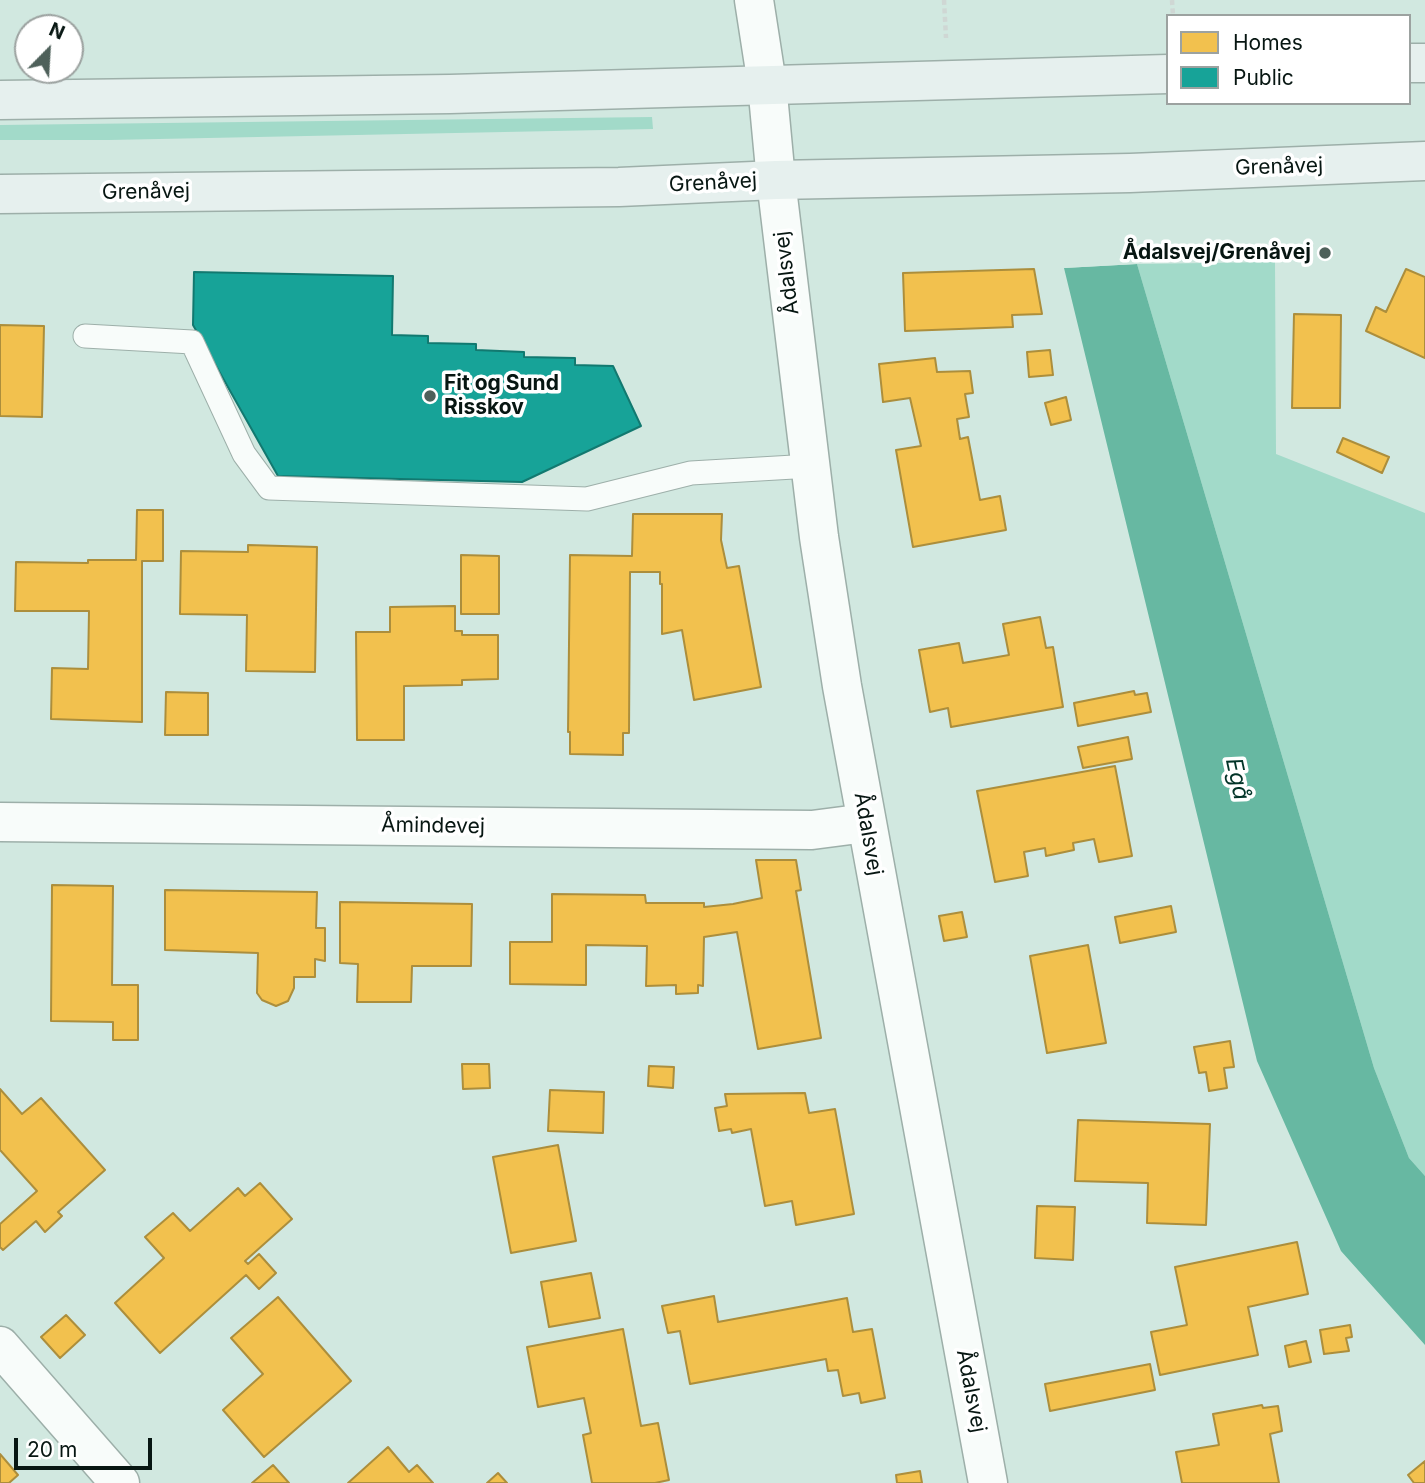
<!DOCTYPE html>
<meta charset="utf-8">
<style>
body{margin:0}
#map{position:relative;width:1425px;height:1483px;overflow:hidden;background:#d1e8e0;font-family:Inter,sans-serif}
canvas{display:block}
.legend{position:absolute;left:1166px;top:14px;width:245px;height:91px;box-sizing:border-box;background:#fff;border:2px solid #9ca2a0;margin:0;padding:9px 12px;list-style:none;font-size:21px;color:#071612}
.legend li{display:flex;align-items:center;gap:14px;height:35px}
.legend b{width:35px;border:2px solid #9ca2a0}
.north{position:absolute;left:14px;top:14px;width:70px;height:70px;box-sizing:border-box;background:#fff;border:2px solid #9ca2a0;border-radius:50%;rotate:24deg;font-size:19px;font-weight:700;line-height:28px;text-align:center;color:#071612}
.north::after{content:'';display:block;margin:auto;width:24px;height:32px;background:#4e605a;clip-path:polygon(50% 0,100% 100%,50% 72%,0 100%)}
.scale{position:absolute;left:14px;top:1438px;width:138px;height:32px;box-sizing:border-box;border:4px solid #071612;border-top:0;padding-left:9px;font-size:21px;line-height:24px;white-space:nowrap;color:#071612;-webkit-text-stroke:5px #fff;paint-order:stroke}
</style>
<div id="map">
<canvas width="1425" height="1483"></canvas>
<ul class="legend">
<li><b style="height:19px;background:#f2c14e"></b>Homes</li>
<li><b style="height:19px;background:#17a398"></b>Public</li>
</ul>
<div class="north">N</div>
<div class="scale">20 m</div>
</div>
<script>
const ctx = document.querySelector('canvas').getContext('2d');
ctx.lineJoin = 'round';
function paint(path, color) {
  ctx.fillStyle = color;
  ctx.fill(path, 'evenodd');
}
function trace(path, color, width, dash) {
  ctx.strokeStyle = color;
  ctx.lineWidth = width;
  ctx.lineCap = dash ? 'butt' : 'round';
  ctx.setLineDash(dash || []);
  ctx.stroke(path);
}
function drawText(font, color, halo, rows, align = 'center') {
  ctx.font = font + ' Inter,sans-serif';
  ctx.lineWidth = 7;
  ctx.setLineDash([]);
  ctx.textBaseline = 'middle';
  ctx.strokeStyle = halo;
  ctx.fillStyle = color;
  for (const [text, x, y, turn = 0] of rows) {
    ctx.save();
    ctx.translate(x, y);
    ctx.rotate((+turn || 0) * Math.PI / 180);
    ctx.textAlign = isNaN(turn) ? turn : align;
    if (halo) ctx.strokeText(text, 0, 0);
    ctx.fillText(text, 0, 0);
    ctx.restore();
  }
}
const green = new Path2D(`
 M652,117l1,12 -544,11h-109v-15z
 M1275,262l1,192 149,59v663l-16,-18 -35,-90 -237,-804z`);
const water = new Path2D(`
 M1137,264l237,804 35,90 16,18v169l-84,-94 -84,-190 -193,-793z`);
const pier = new Path2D(`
 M1137,260v4l-73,4 -1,-3z`);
const homes = new Path2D(`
 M1034,269l8,45 -30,1 1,12 -108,4 -2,-58z
 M1406,269l19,8v81l-59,-27 10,-24 10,5z
 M1294,314l47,1 -1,93h-48z
 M0,325l44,1 -2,91 -42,-1z
 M1050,350l3,25 -24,2 -2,-25z
 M935,358l2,14 33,-1 3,22 -8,1 4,23 -12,2 3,20 8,-2 12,63 20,-4 6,34 -93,17 -17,-97 25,-4 -11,-48 -27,4 -4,-38z
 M1066,397l5,23 -20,5 -6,-22z
 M1343,438l46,19 -7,16 -45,-21z
 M137,510h26v51h-21v161l-91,-3 1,-51 36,1 1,-58h-74l1,-49 72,1v-3h48z
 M633,514h89l-1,26 6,28 12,-2 22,121 -67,13 -12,-70 -20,4v-50h-2v-12h-30l-1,161h-6v22l-53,-1v-22h-2l2,-177 62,1z
 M248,545l69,2 -2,125 -69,-1 1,-56 -67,-1 1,-63 67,1z
 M461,555l38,1v58h-38z
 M455,606v25h7v4h36v44l-36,1v5l-58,1v54h-47l-1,-108h34v-25z
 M1040,617l6,31 7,-1 10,60 -112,20 -3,-19 -18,4 -11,-62 40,-7 4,20 46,-8 -6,-31z
 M1134,691l1,4 12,-2 4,19 -73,14 -4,-23z
 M166,692l42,1v42h-43z
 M1128,737l4,22 -49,9 -5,-21z
 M1115,766l17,90 -33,6 -5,-23 -21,4 1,7 -28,6 -1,-8 -21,4 4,24 -33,6 -18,-91z
 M756,860h40l5,30 -5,1 25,147 -63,11 -21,-117 -33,5 -1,49 -5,-1v8l-22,1v-9l-30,1 1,-40 -61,-1v40l-76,-1v-42h42v-48l93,1 1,8h58v4l29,-3 29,-6z
 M52,885l61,1 -1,99h26v55h-25v-18l-62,-1z
 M165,890l152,2 -1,36h9v33l-10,-2v18h-21v11l-6,13 -12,5 -14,-6 -5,-7 1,-40 -93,-3z
 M340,902l132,2 -1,62h-59l-1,36h-54l1,-38 -18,-1z
 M1171,906l5,26 -56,11 -5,-26z
 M962,912l5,25 -23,4 -5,-25z
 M1088,945l18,98 -59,10 -17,-97z
 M1230,1041l4,26 -10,1 3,20 -18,3 -3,-19 -7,1 -5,-26z
 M462,1064h27l1,24 -27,1z
 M649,1066l25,1 -1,21 -25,-2z
 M0,1089l22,25 19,-16 64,72 -47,42 4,4 -17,16 -9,-11 -33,29 -3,-3v-23l37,-33 -37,-41z
 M550,1090l54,2 -1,41 -55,-2z
 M805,1093l4,20 26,-4 19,105 -58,11 -4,-24 -27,5 -14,-77 -19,4 -1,-4 -12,2 -4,-23 12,-2 -2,-12z
 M1078,1120l132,4 -4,101 -59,-2 1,-40 -73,-2z
 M558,1145l18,96 -65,12 -18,-96z
 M260,1183l32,36 -47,42 3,3 11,-10 17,19 -17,16 -13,-14 -86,78 -45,-50 49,-45 -19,-21 28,-24 17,18 48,-43 7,8z
 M1037,1206l38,1 -2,53 -38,-2z
 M1297,1242l11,52 -60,13 10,48 -98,20 -9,-43 36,-7 -12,-58z
 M591,1273l9,45 -51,9 -8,-45z
 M714,1296l4,26 129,-24 6,34 19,-3 13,69 -24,5 -2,-10 -16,3 -5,-26 -10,1 -2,-12 -136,25 -10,-53 -12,2 -6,-27z
 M278,1297l73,84 -87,76 -41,-47 40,-36 -32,-36z
 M66,1315l19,20 -25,23 -19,-21z
 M1350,1325l2,12 -6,1 3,13 -25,3 -4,-24z
 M623,1329l18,97 17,-3 11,57 -14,3h-63l-9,-48 8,-2 -7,-35 -46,9 -11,-60z
 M1306,1341l5,21 -22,5 -4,-21z
 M1150,1364l5,26 -105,21 -5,-27z
 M1262,1405l1,3 15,-2 4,25 -12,3 9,49h-97l-6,-31 43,-7 -6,-31z
 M388,1447l21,25 8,-7 16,18h-85z
 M0,1454l18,21 -9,8h-9z
 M1425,1461v22h-11l-6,-8z
 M273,1465l16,18h-37z
 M920,1471l2,12h-25l-1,-8z
 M498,1473l9,10h-20z`);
const public = new Path2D(`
 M194,272l199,4 -1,59 36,1v7l48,1v6l48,2v5l51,1v7l38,1 28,60 -119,56 -244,-6 -85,-151z`);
const path = new Path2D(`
 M944,0l2,38
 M1172,0l1,16`);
const service = new Path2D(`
 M85,336l107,6 52,112 25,34 318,11 104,-26 120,-7`);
const minor = new Path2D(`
 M0,822l812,8 54,-7
 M0,1346l120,137`);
const tertiary = new Path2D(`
 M754,0l13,84 9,96 43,357 23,149 146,797`);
const secondary = new Path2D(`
 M1409,63h16
 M0,100l450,-6 718,-20
 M0,194l619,-7 157,-7 354,-7 295,-12`);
const markers = [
 [1325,253,7,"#4e605a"],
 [430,396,7,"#4e605a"]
];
const streetNames = [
 ["Grenåvej",1279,167,-2],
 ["Grenåvej",713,183,-3],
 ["Grenåvej",146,192,-1],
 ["Ådalsvej",787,273,-97],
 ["Åmindevej",433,826,1],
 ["Ådalsvej",868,834,80],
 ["Ådalsvej",971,1391,79]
];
const poiNames = [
 ["Ådalsvej/Grenåvej",1311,253],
 ["Fit og Sund",444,384,"left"],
 ["Risskov",444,408,"left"]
];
const waterNames = [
 ["Egå",1237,779,78]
];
paint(green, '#a2dac9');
paint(water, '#67b8a2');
paint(pier, '#d1e8e0');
paint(homes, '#f2c14e');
trace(homes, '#ac8e3c', 2);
paint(public, '#17a398');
trace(public, '#127970', 2);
trace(service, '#9dafa9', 25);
trace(minor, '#9dafa9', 41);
trace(tertiary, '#9dafa9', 41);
trace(secondary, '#9dafa9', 41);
trace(path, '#cfd7d4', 4.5, [5, 3.5]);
trace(service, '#f8fcfa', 23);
trace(minor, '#f8fcfa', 38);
trace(tertiary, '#f8fcfa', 38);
trace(secondary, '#e6f0ee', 38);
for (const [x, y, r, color] of markers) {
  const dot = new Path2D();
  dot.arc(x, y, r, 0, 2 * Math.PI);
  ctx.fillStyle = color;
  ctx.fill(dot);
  trace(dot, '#fff', 2.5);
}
drawText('21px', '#071612', '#fff', streetNames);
drawText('bold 21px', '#071612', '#fff', poiNames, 'right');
drawText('italic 23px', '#023428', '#fff', waterNames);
</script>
